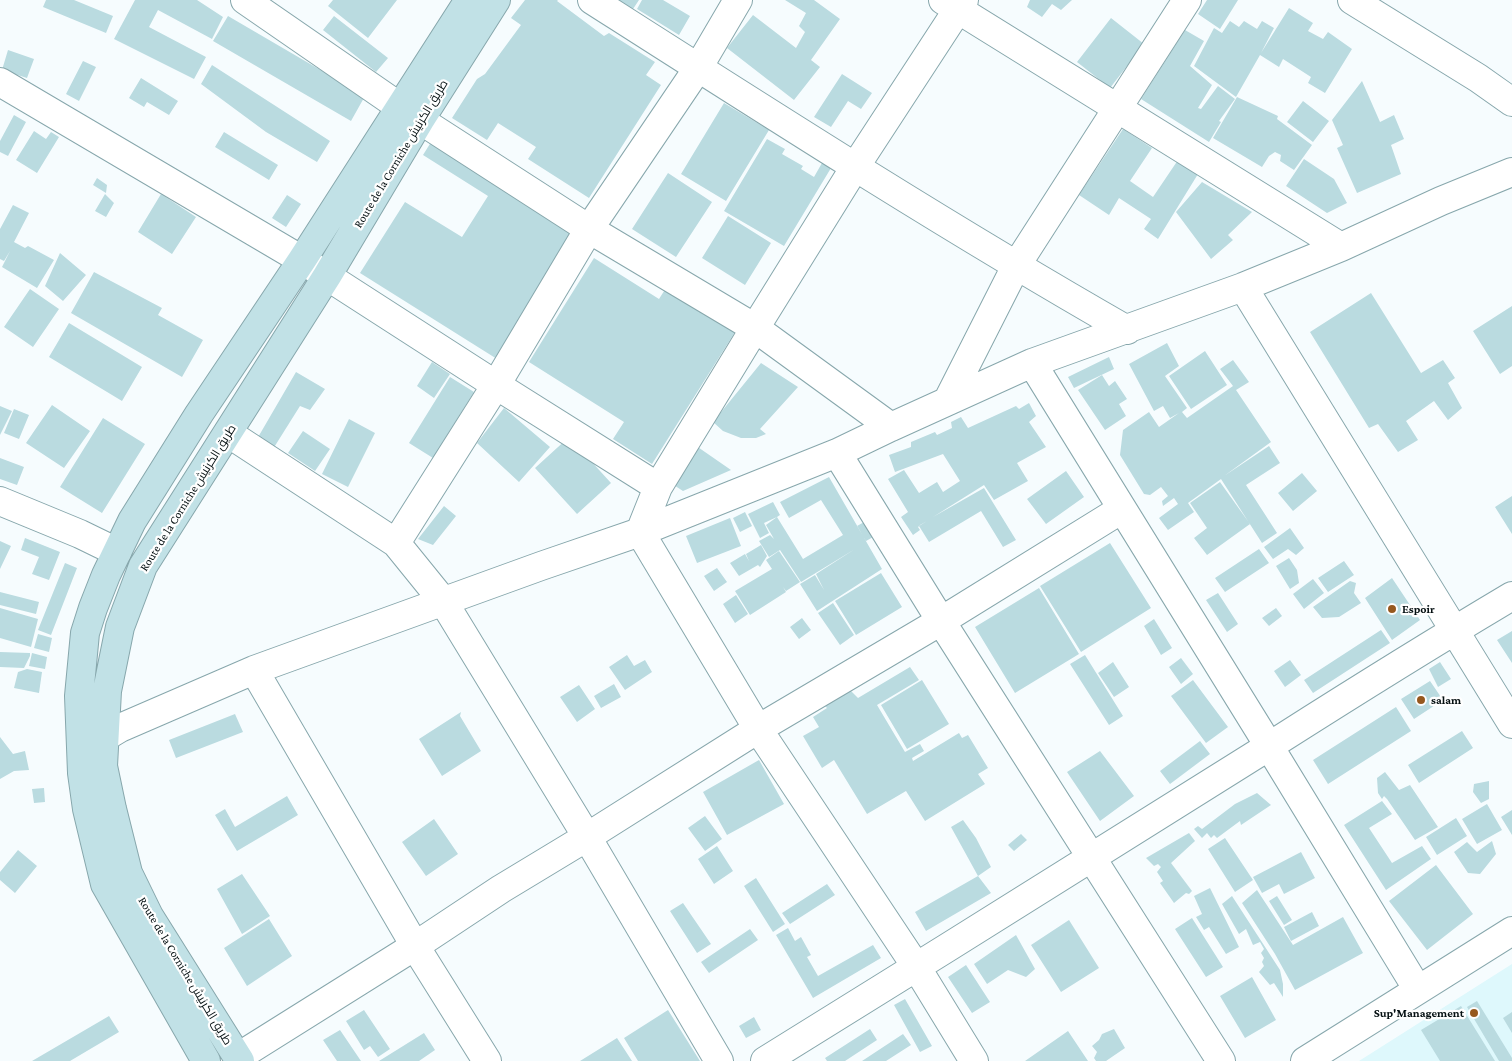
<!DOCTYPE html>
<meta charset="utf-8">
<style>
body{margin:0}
canvas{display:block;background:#f6fcfe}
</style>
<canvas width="1512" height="1061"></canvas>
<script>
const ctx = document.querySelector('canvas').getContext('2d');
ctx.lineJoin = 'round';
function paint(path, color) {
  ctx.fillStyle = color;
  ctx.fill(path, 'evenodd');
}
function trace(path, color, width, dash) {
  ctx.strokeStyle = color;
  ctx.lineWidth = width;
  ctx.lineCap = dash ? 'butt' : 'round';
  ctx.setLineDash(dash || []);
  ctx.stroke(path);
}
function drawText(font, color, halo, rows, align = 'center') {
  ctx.font = font + ' "Crimson Pro",Cairo,serif';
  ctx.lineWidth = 4.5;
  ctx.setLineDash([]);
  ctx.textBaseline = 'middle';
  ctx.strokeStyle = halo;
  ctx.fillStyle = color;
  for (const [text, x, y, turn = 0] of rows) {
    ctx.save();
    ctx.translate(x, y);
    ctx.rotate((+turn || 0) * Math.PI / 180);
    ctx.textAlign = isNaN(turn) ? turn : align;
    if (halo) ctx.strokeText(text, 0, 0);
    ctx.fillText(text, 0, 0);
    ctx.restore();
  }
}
const built = new Path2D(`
 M1512,964v97h-153z`);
const building = new Path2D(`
 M46,0h28l39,16 -7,17 -63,-26z
 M135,0h62l26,17 -11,22 -54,-29 -9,17 57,30 -12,22 -80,-40z
 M333,0h64l-29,38 -40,-32z
 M525,0h33l-1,1 47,35 5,-3 46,29 -9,13 15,10 -72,113 -61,-39 8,-12 -38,-24 -11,17 -35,-22 25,-39 8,-5 36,-49 -10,-7z
 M606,0h33l-10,15z
 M642,0h21l27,16 -11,19 -42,-26z
 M785,0h29l26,19 -29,41 9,7 -26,33 -67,-52 26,-33 43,33 9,-16 -6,-6 7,-13z
 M1030,0h42l-11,10 -9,-6 -10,13 -15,-10z
 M1207,0h31l-18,29 -22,-15z
 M1289,8l24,15 -5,8 15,8 5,-7 24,17 -27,44 -17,-10 3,-6 -28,-18 -4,8 -19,-12 -24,42 -42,-31 20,-38 8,5 8,-12 9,6 5,-6 13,8 5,-8 12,7 -13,25z
 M228,16l137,80 -14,25 -138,-80z
 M334,16l54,42 -12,14 -53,-42z
 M1111,18l33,26 -34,44 -33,-26z
 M1185,30l19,11 -14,25 22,19 -14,23 3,1 17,-23 17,13 -16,22 2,1 -12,20 -68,-43z
 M8,50l26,9 -7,19 -25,-8z
 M83,61l13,6 -17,34 -13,-7z
 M212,65l118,76 -13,21 -51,-30 -65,-48z
 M842,74l30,19 -11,16 -13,-8 -17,26 -17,-10z
 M141,78l37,23 -9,14 -22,-13 -3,5 -15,-9z
 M1362,81l18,41 14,-7 10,24 -13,6 10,29 -44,19 -20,-45 6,-3 -11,-25z
 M1237,97l41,19 -1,3 35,26 -18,25 -14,-9 1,-6 -6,-3 -6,4 -7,11 -49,-29z
 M1303,101l26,20 -16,21 -26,-20z
 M724,103l45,27 -43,71 -45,-27z
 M14,115l12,7 -18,34 -8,-4v-11z
 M1123,129l29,19 -22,33 23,16 25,-37 20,14 -40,65 -14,-10 7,-10 -32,-21 -10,17 -30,-20z
 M34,131l12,8 5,-7 8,5 -22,36 -21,-13z
 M224,132l54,33 -9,15 -54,-33z
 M433,139l145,90 -81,130 -137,-86 45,-71 57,35 26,-41 -65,-41z
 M767,139l18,10 -3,5 21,12 -2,3 13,8 8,-14 9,5 -47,78 -60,-35z
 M1304,159l30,20 13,24 -20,10 -41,-27z
 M668,173l44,29 -36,55 -44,-28z
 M97,178l10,7 -1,8 -13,-8z
 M1202,182l50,30 -24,23 5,5 -22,19 -35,-47z
 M105,194l9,9 -8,14 -11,-6z
 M161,194l35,23 -24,37 -34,-22z
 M287,195l14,9 -15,23 -14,-9z
 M13,205l16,8 -15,29 11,6 3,-2 26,14 -17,28 -35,-21 8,-16 -6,10 -4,-2v-30z
 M728,216l43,27 -26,42 -43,-27z
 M60,253l26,22 -23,26 -18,-15z
 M594,258l65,41 7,-11 69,44 -83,132 -39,-25 11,-17 -95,-60z
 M94,272l68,36 -4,7 45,25 -21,37 -111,-64z
 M30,289l29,20 -26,38 -29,-20z
 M1371,293l50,80 22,-13 12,18 -7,5 14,25 -14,12 -14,-19 -28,20 12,19 -20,12 -20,-28 -9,4 -59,-96z
 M1512,306v60l-12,8 -27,-43z
 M69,323l73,44 -20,34 -73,-44z
 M1167,343l12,23 -14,10 22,32 -5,4 5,6 46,-32 -13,-17 13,-9 16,22 -13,8 35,52 -47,34 45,-30 11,17 -34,22 31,48 -15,10 -41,-64 -33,24 6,9 -26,18 -9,-12 19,-14 -4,-6 -11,8 -1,-5 6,-5 -7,-9 -11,8 -6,-1 -24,-39 3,-25 26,-18 10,15 20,-14 -9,5 -7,-12 -9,5 -25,-47z
 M1205,351l22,34 -36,24 -22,-33z
 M1109,357l5,12 -40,19 -6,-11z
 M432,362l18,12 -16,24 -17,-12z
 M761,363l37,24 -38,42 6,5 -10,4h-15l-18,-7 -10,-9z
 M296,372l29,17 -15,21 -10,-4 -27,43 -16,-10z
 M1102,375l7,11 6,-5 12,18 -8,5 7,12 -21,14 -27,-40z
 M450,377l24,15 -41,66 -24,-15z
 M1029,403l7,13 -7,6 17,25 -29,16 11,18 -34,19 -10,-15 -51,32 51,-29 32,52 -13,7 -22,-36 -52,31 -10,-16 8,-5 -7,4 -2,2 2,3 -7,5 -12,-18 7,-5 -20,-33 16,-9 15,23 18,-11 6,10 17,-11 -17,-27 -48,18 -6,-17 22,-8v-5l24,-10 2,3 15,-7 -1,-6 10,-5 7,11 48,-22 3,3z
 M52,405l38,26 -26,37 -38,-25z
 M0,406l12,5 -12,24z
 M504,408l46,39 -31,35 -42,-39z
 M14,409l15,6 -10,24 -15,-6z
 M103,418l42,26 -43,69 -42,-26z
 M349,419l26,14 -27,54 -26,-13z
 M303,431l27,18 -15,22 -27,-18z
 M569,437l42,46 -34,31 -42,-46z
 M692,443l39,27 -48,21 -17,-11z
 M0,458l24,9 -7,18 -17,-6z
 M1066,471l18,26 -38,27 -19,-25z
 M1302,473l15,18 -24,20 -15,-18z
 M829,477l53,92 -65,42 -17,-27 15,-9 9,15 -8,-16 39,-25 -54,33 -21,-32 -11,7 -10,-16 11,-6 4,4 -8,-14 11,-8 -13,6 5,10 -9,5 -12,-24 25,-12 7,13 -3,2 26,42 40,-24 -22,-35 -32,18 -9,-16z
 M1220,482l30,42 -43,31 -13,-17 13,-10 -17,-25z
 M1512,496v38l-17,-27z
 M444,506l12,10 -23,29 -15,-6z
 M745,512l7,14 -12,6 -7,-14z
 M730,518l11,28 -44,17 -11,-27z
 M866,521l9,15 -9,5 -9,-15z
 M1290,528l14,20 -8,7 -8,-6 -15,10 -9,-12z
 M25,538l35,14 -11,28 -17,-6 7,-17 -18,-7z
 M0,541l11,5 -11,23z
 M1110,543l41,65 -70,44 -41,-66z
 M761,545l6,11 -7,11 -2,-2 -19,11 -9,-13 15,-9 4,7 -3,-7z
 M1259,549l10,14 -44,29 -10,-14z
 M779,551l21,31 -14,9 -3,-4 3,5 -36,23 -15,-24 37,-22 -6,-9z
 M1289,558l8,12 2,13 -9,6 -14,-23z
 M1344,561l10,14 -26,17 -10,-14z
 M65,563l12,5 -26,67 -13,-5z
 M717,568l10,14 -13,9 -10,-15z
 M881,573l21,34 -46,28 -21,-34z
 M1392,578l28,42 -28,20 -27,-42z
 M1313,579l11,14 -20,16 -11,-15z
 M1350,581l6,2 -2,10 7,10 -22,14 -17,1 -9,-11z
 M1039,588l40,66 -64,39 -40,-66z
 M0,592l39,10 -3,12 -36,-9z
 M1218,593l20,31 -11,8 -21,-32z
 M736,595l12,19 -13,9 -12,-19z
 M833,603l21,32 -14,10 -22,-32z
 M0,608l38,11 -7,28 -31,-9z
 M1276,608l6,8 -13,10 -7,-8z
 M802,618l9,12 -12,9 -9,-12z
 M1154,619l18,29 -11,7 -17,-29z
 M1381,630l9,13 -77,50 -9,-13z
 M1512,631v32l-15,-23z
 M38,634l14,4 -3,14 -15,-4z
 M0,652l30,1v3l-6,12 -24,-1z
 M32,653l15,4 -2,12 -16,-3z
 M627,655l7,11 11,-6 7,12 -27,18 -16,-23z
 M1085,655l38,61 -14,9 -39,-61z
 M1181,658l12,16 -12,10 -12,-17z
 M1290,660l11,15 -16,12 -11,-16z
 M1113,662l16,25 -15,10 -16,-24z
 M1440,662l11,17 -13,8 -9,-18z
 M910,667l9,13 -42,25 28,47 15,-8 4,7 -12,7 1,3 46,-28 3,5 6,-3 20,33 -10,6 7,10 -60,37 -19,-30 -39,23 -33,-54 -12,8 -19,-32 16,-9 -6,-10 14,-9 -2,-2 25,-16 8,8z
 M27,669l15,3 -3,21 -25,-5 4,-16z
 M922,680l27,44 -42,25 -26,-44z
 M1193,680l35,47 -22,16 -35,-47z
 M1430,681l13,19 -29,19 -13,-20z
 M614,684l7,13 -20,11 -7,-12z
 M579,685l16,24 -18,13 -17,-25z
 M1396,707l15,24 -83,53 -15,-24z
 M461,712l-1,4 21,35 -39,25 -23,-37z
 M235,714l8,18 -67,26 -7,-18z
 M1462,731l11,17 -54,35 -11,-18z
 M0,737l13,17 12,-3 4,19 -15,1 -14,8z
 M1200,741l10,13 -40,30 -10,-13z
 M1100,751l34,45 -34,25 -33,-49z
 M759,760l25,44 -57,31 -24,-43z
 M1385,772l14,18 11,-5 28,42 -23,13 -28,-41 -3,-3 -2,3 -4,-6 -1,-15z
 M1489,781v18l-8,4 -8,-11 1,-8z
 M44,788l1,14 -11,1 -2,-14z
 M1257,793l14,12 -30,20 -1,-4 -23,17 -3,-3 -3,3 -4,-5 -5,5 -8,-9 4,-3 4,3 33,-25z
 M287,796l11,19 -61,36 -22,-36 10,-6 10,18z
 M1382,801l10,13 -23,14 23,35 30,-17 9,13 -45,31 -42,-65z
 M1487,804l15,26 -25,14 -15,-25z
 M1512,810v25l-11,-18z
 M705,816l17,23 -17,12 -17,-23z
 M1456,818l11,18 -30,19 -11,-18z
 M434,819l24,35 -32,22 -24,-34z
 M963,820l13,18 15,29 -13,9 13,17 -65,38 -11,-19 63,-36 -27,-49z
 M1189,833l6,8 -24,22 21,28 -3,3 -3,-1 -12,10 -14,-20 3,-2 -6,-9 4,-5 -3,-3 -4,2 -8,-8z
 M1021,834l6,6 -13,11 -6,-6z
 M1225,838l28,42 -18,12 -27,-43z
 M1492,841l4,13 -16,20 -12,-1 -14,-21 13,-10 10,10z
 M717,846l16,25 -19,13 -16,-25z
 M18,850l19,16 -22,27 -15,-13v-8z
 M1301,852l14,26 -31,16 -5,-10 -17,9 -9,-16z
 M1436,865l37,49 -46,36 -38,-49z
 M242,874l28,42 -28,18 -25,-45z
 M756,878l29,46 -12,8 -29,-46z
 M827,884l8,11 -45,29 -8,-11z
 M1210,888l29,59 -13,7 -17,-27 -5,3 -8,-13 6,-3 -8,-18z
 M1257,890l36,55 50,-28 20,36 -68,37 -20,-36 -33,-51z
 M1232,896l48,74 3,14v13l-9,-14 -4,2 -11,-13 5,-6 -2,-4 2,-4 -3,-5 3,-4 -4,-7 -7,3 -7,-16 -7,5 -17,-30z
 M1277,896l15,24 -8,5 -15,-24z
 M683,903l28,41 -14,9 -27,-42z
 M1312,912l7,14 -28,15 -7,-14z
 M1192,918l31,49 -17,10 -31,-48z
 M269,919l23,37 -45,30 -23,-38z
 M1069,920l30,48 -38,24 -30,-47z
 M788,928l7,13 6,-4 10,18 -4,2 11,19 55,-31 8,13 -68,40 -37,-63z
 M750,929l8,11 -49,33 -8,-11z
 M1016,935l19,34 -9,8 -18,-7 -21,14 -13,-20z
 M966,965l24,37 -18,11 -24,-36z
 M1252,977l24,43 -31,18 -25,-42z
 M905,999l27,47 -12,6 -26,-47z
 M1477,1001l35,57v3h-13l-32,-54z
 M1461,1006l34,55h-55l-19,-31z
 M364,1010l26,39 -12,8 -8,-11 -6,4 -18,-29z
 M668,1010l32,51h-62l-14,-23z
 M1512,1012v21l-9,-15z
 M109,1016l10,16 -49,29h-38z
 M754,1017l7,13 -15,8 -7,-12z
 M870,1029l7,11 -32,21h-18l-2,-3z
 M1114,1029l11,19 -19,13h-10l-2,-3 3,-6 -5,-6 7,-6 3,-6z
 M340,1030l21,31h-24l-14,-21z
 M1068,1031l20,30h-63z
 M424,1033l11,17 -16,11h-40z
 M903,1034l8,11 -25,16h-24z
 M617,1038l15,23h-52z`);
const street = new Path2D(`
 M245,0l155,107
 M592,0c177,113 353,226 535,330
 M943,0l398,247
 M964,0l-109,167 -100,161 -97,159 -18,45 118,197 159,239 57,93
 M1352,0l126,78 34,24
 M0,82l302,178 194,125 162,102
 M420,120l169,109 166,99 136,99
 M1243,287l269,437
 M1032,363l237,383 149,244
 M948,400l68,-134 171,-266
 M228,433l168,110 47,58 144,236 132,224
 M837,453l104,168 280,440
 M0,501l80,33 37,18
 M396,543l100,-158 93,-156 109,-161 40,-68
 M254,670l161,276 72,115
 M105,737l15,-9 134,-58 287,-104 99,-34 197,-79 54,-26 141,-64 211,-76 98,-40 100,-46 71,-29
 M238,1057l177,-111 86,-57 86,-52 171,-108 183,-108 181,-112
 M765,1061c172,-106 342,-214 514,-321 77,-49 154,-97 233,-144
 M1305,1061l207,-130`);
const secondary = new Path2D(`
 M206,1061l-101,-177 -18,-75 -5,-36 -3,-77 6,-63 8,-25 13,-33 26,-54 67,-107 103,-154 167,-260
 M240,1061l-91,-145 -21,-43 -16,-64 -9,-43 4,-75 13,-64 23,-61 184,-290 93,-156 76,-120`);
const markers = [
 [1392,609,5,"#96581e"],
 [1421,700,5,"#96581e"],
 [1474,1013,5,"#96581e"]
];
const streetNames = [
 ["Route de la Corniche طريق الكرنيش",401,154,-59],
 ["Route de la Corniche طريق الكرنيش",188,498,-58],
 ["Route de la Corniche طريق الكرنيش",185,971,59]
];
const poiNames = [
 ["Espoir",1402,609],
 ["salam",1431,700],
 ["Sup'Management",1464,1013,"right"]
];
paint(built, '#def8fc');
paint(building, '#badbe0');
trace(street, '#87a7ac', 30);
trace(secondary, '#87a7ac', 30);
trace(street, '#fff', 28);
trace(secondary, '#c1e1e6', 28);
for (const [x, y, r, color] of markers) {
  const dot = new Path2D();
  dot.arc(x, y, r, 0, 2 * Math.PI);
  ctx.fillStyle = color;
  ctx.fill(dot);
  trace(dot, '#fff', 2);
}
drawText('12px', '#040f11', '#fff', streetNames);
drawText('bold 12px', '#040f11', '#fff', poiNames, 'left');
</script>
